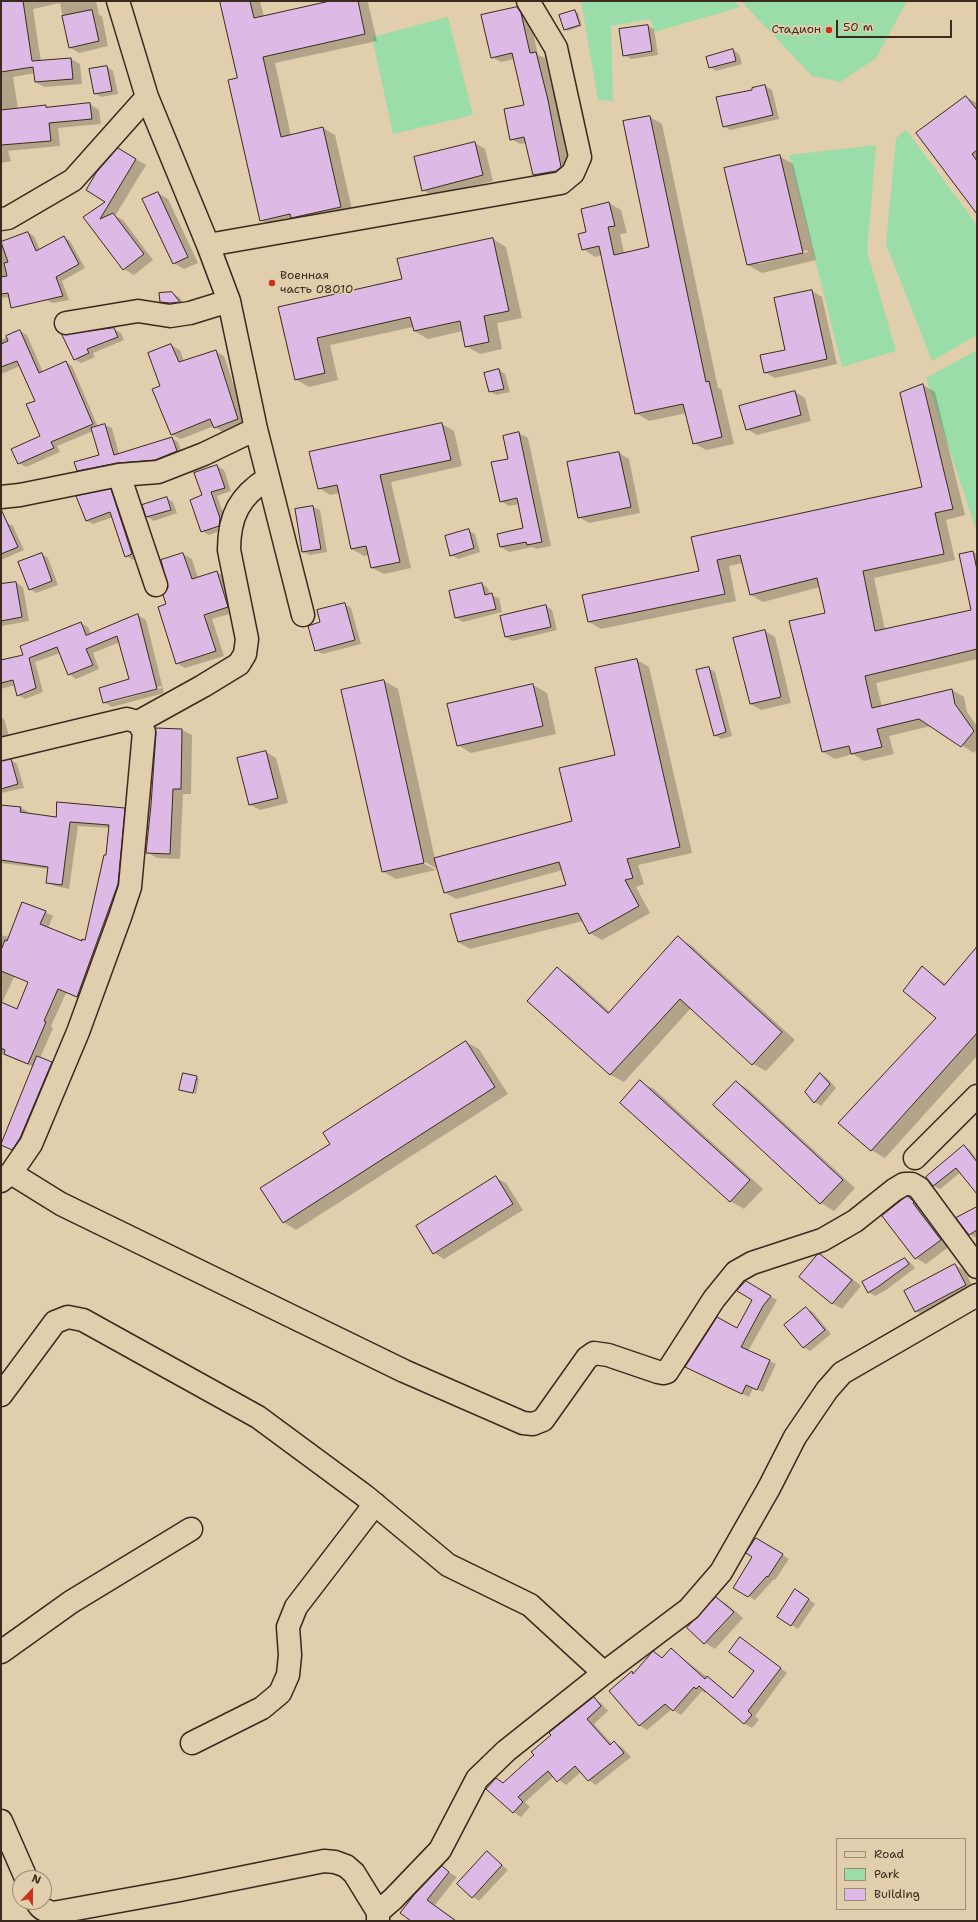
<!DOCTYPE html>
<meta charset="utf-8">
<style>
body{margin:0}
#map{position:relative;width:978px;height:1922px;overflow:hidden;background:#e0ceac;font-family:"Shantell Sans",sans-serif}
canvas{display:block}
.frame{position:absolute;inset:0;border:2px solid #3b2a1e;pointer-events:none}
.legend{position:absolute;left:836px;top:1838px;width:130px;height:72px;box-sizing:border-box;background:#e0ceac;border:1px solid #9e8c73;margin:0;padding:5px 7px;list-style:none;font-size:12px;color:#3b2a1e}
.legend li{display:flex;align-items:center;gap:8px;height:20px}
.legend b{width:20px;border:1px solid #9e8c73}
.north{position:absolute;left:12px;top:1870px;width:40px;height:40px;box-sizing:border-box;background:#e0ceac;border:1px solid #9e8c73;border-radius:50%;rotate:22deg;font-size:11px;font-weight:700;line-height:16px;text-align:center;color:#3b2a1e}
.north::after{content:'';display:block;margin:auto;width:14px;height:18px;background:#c8321e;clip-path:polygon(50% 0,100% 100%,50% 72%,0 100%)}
.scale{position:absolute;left:836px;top:20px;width:116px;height:18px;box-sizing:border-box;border:2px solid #3b2a1e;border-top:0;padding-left:5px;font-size:12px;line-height:14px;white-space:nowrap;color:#3b2a1e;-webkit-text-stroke:3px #e0ceac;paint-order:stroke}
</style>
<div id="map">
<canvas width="978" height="1922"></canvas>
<div class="frame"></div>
<ul class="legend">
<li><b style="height:5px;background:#e0ceac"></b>Road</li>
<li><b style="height:11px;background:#9bdda8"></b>Park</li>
<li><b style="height:11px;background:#ddbae5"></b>Building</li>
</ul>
<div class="north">N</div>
<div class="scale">50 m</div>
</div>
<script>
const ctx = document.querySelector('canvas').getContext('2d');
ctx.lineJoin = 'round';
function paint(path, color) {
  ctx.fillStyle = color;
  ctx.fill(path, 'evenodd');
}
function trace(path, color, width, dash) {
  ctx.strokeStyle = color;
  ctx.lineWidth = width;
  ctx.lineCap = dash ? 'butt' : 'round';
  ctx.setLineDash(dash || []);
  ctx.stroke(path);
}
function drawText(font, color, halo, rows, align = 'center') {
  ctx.font = font + ' "Shantell Sans",sans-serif';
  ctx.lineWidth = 3.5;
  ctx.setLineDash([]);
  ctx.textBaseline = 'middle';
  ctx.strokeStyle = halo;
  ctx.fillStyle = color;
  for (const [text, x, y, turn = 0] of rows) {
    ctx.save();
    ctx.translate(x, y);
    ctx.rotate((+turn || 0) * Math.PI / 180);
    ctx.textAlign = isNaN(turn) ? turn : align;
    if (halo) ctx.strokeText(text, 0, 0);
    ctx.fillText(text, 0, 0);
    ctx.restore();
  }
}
const green = new Path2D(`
 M581,1h153l6,6 -85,25 -5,-13 -39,7 2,75 -15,-1z
 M741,1h166l-31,57 -36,24 -28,-6z
 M448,17l25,98 -80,19 -21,-97z
 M906,130l71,95v110l-45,26 -46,-117 10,-106z
 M876,145l-9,106 29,100 -54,16 -53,-212z
 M977,350v183l-51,-155z`);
const shadow = new Path2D(`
 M1,1h95l3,14 3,1 6,30 -29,7 -10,-6 -9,-44 -27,6 8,53 30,-3 9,5 2,20 -37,3 -10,-5v-9l-22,4 5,32 72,-5 9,6 2,14 -43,4 2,18 -52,5 3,10 -10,2z
 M221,1h39l4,16 71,-16h30l3,2 9,38 -102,22 16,73 32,-8 12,7 18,79 -80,13 -12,-7 -22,-141z
 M517,8l9,6 4,5 8,36 7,3 11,47 14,67 -27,8 -9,-5 -8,-32 -6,1 -9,-5 14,-34 -11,-46 -13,3 -9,-5z
 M575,11l3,2 4,13 -14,5 -3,-2z
 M648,26l6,3 4,26 -27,4 -7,-4z
 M733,50l6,4 3,10 -26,7 -6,-4z
 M107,67l6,4 5,23 -17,3 -6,-4z
 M765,86l7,4 7,29 -49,11 -6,-4 30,-35z
 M966,97l11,6v109z
 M650,117l12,7 56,264 3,1 13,55 -28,6 -12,-7 -7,-30 -38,8 -13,-8 -34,-158 -7,2 -12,-8 4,-16 22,-30 12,7 6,23 -7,1 4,19 27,-5z
 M475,143l10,6 8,32 -60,15 -10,-6z
 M118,149l28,16 -31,51 8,4 30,40 -19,15 -10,-6 -39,-51 21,-17z
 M779,156l14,8 23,96 -54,13 -14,-8 -23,-97zM807,250l1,2 -50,12v-2z
 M158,193l10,6 30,64 -14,6 -10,-6z
 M28,233l6,3 6,14 24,-13 6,4 15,27 -23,13 7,19 -16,3 -7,-3 -1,-7 -44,5v-54z
 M493,239l13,8 16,71 -25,5 5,26 -22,5 -14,-8 -3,-15 -35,8 -14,-8 -1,-4 -83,18 8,35 -29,7 -14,-8 -16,-72 124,-27z
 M812,291l10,6 15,67 -62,14 -11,-6 23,-22z
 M172,293l7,4 6,8h-17l-7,-4z
 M114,329l7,4 3,7 -31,13 2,4 -14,6 -7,-4 -11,-23z
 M20,331l7,4 16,37 23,-10 6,4 26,61 7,-2 7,3 7,26 53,-16 6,4 5,13 -21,8 -78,11 -6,-4 22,-14 -7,-25 -36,15 3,6 -34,15 -7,-4 22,-26 -5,-36 -16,-35 -19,8v-34z
 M171,345l9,5 4,11 31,-10 9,5 22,67 -23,9 -9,-6 -33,13 -9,-4 -18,-45 8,-3 -13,-34z
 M499,370l6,4 5,18 -14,3 -7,-4z
 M923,385l12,7 30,123 -19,5 9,40 -81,18 11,52 87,-20 1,-58 4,2v105l-101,24 6,24 70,-17 12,7 3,15 10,14v23l-3,4 -43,-27 -42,10 5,18 -30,7 -11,-7 -18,5 -12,-7 3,-139 -6,-26 -57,15 -12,-7 -8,-32 -14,3 7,35 -135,28 -12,-7 111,-50 -8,-34 232,-50z
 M795,392l10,6 6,23 -54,14 -10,-6z
 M442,424l12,7 8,35 -71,16 20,86 -27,6 -12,-6 -3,-13 -5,1 -12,-7 -12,-56 -10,2 -11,-7z
 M519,433l9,5 23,108 -15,3 -4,-2 -23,5 -8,-5 23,-18 -5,-25 -10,2 -8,-5 8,-42z
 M619,453l10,6 11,54 -51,10 -10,-6z
 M217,466l7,4 7,21 -14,5 10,27 -2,6 -16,6 -7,-4 1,-35z
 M110,490l7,4 21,64 -5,2 -7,-4 -13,-39 -20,7 -6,-3z
 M167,498l6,4 4,11 -23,8 -7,-4 -3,-11z
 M313,507l7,3 7,42 -17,3 -7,-3z
 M6,522l7,4 11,24 -23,10v-36z
 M468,530l7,4 5,18 -22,7 -7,-4z
 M42,554l6,4 10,27 -22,8 -6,-4z
 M183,554l9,5 6,19 19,-6 8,5 11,35 -24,7 12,37 -39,12 -9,-5 -9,-58 2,-18 -7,-27z
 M16,583l7,4 6,34 -28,5v-41z
 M482,584l6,4 2,7 9,3 3,14 -39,10 -7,-4 -6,-26z
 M345,604l6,4 10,36 -39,10 -6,-4 5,-27z
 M546,606l6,4 5,20 -45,11 -6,-4z
 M138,615l8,5 18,73 -52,14 -8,-5 26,-22 -10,-38 -27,11 6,16 -23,10 -7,-5 -9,-21 -25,9 8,30 -18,7 -7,-4 -3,-10 -14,4v-29l23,-5 57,-32 7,4 3,7zM161,686l1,2 -53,15v-2z
 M765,631l10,6 16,66 -30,7 -11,-6z
 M637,660l12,7 43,186 -54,12 6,19 -8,3 14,26 -48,27 -12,-7 -7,-12 -113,28 -12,-7 109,-56 -4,-16 -107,29 -12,-7 -5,-22 -19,-11 -1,2 17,9 -40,9 -14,-8 2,-190 14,8 37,170 138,-37 43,-66z
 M709,668l6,4 17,64 -11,3 -7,-4z
 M533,685l14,8 9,41 -85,19 -13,-8z
 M1,717l3,2 6,20 -9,4z
 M182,730l10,5 -1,59h-8l-3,65 -23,-1 -10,-6z
 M266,752l10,6 12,45 -28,7 -11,-6z
 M11,760l6,4 7,24 -23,5v-32z
 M1,806l20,2 7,4v2l29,4 67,-9 8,4 -7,76 -40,112 -19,-8 -15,33 2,2 -13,30 20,10 -39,86 -19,-9 32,-78 -33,-13v-30l16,-14 12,-27 -9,-5 -6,-1 -13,28v-70l8,2 36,-25 8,4 -5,12 34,14h4l20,-86 4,-28 -32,-2 -9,63 -14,-3 -8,-4 2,-13 -48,-6z
 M678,938l13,7 104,95 -29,31 -13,-7 -62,-56 -67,74 -13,-7 -83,-74 29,-32 13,7 40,36z
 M977,948v108l-92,102 -14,-8 66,-132 -14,-50 23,16z
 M466,1042l13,7 29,45 -212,136 -13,-8 48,-78z
 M821,1074l6,4 9,10 -15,18 -6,-4 -9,-10z
 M197,1077l2,2 -3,15 -16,-5z
 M640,1082l14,7 109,100 -19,20 -14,-8z
 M736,1082l13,8 106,98 -21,23 -13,-8z
 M964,1146l6,4 7,9v33l-16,-20 -21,17 -6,-3 -7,-8z
 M496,1178l10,5 17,27 -79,49 -10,-6z
 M910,1198l11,7 29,41 -24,18 -10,-6 -33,-42z
 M977,1208v29l-1,1 -6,-4z
 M820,1255l10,6 31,25 -19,23 -10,-6z
 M905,1259l6,4 4,5 -29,22 -11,6 -6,-4z
 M955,1265l10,6 10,20 -49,26 -10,-6z
 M746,1282l31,18 -29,51 28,13 -13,28 -10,-4 -4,9 -56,-27 45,-41 15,-30z
 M806,1308l7,4 18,22 -21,17 -7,-4z
 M763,1543l26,16 -14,21 -1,-1 -19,21 -21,-13z
 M802,1594l13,10 -17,25 -20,-13z
 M716,1598l11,6 16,14 -28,31 -10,-6 -16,-15z
 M748,1643l39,30 -32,43 4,4 -7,8 -7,-4 -39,-33 -1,2 -3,-2 -21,24 -9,-6 -25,21 -8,-5 -7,-52 2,1 20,-21 9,6 8,-10 63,49 21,-27z
 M594,1698l7,5 7,8 -14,13 18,20 2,-1 8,4 9,10 -35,28 -8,-5 -7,-8 -15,13 -12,-9 -29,26 5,5 -9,10 -8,-5 -16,-33 7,4 32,-27z
 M487,1852l21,18 -29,31 -6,-4z
 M442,1868l15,9 -22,28 22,16h-45z`);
const building = new Path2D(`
 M1,1h22l9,60 39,-3 2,21 -38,3 -2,-15 -32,5z
 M220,1h30l4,17 76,-17h28l7,33 -102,23 18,80 42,-10 18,80 -50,11 -1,-4 -30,7 -32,-141 9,-2z
 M517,7l4,6 9,40 6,-1 12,48 13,67 -5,4 -23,4 -9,-38 -14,3 -6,-31 20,-4 -12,-52 -21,5 -10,-43z
 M92,10l7,31 -30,7 -7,-32z
 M575,10l5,15 -16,5 -5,-15z
 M648,25l4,26 -29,5 -4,-27z
 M733,49l3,12 -27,7 -3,-11z
 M107,66l5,25 -18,3 -5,-25z
 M765,85l8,30 -50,12 -7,-30 36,-7v-2z
 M966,96l11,14v40l-5,4 5,7v53l-61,-81z
 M90,103l2,16 -43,4 2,18 -50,4v-35l45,-5v2z
 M650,116l56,266 3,-1 13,56 -29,7 -10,-40 -48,10 -36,-168 -17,4 -4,-16 8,-2 -5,-23 28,-7 6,24 -7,1 6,28 35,-8 -26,-126z
 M475,142l8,33 -61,16 -8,-34z
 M118,148l18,11 -36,60 13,-6 31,41 -21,16 -40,-53 22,-15 -19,-12 10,-17z
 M780,155l23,98 -56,12 -23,-97z
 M158,192l30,65 -15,7 -31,-65z
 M28,232l8,19 28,-15 15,28 -23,13 7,19 -52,12 -3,-15 -7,1v-17l6,-1 -3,-13 4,-1 -7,-20z
 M493,238l16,73 -25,5 5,26 -24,5 -5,-26 -46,10 -4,-14 -93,21 8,35 -30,7 -17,-73 124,-28 -5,-20z
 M812,290l15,69 -63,14 -4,-18 25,-5 -11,-52z
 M172,292l8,10 -10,1 -10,-1 -1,-9z
 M114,328l4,9 -31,12 2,4 -15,7 -12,-25z
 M20,330l19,43 27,-12 27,63 -42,18 3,6 -36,16 -7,-15 29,-13 -14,-32 9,-3 -18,-40 -16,6v-23l7,-3 -2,-5z
 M171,344l8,18 37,-12 22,69 -24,9 -4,-9 -39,16 -19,-46 8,-3 -12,-33z
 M499,369l5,20 -15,3 -5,-19z
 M923,384l30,125 -18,4 9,41 -81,17 12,60 96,-21 -12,-56 14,-3 4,19v79l-112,27 7,32 80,-19 3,15 19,27 -13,16 -42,-28 -42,10 5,18 -31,7 -2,-8 -27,6 -33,-131 36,-8 -8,-35 -67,17 -10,-40 -23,5 8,34 -137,28 -6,-27 117,-24 -8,-34 231,-50 -22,-94z
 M795,391l6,24 -55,15 -7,-24z
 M442,423l9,37 -71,15 20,87 -29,6 -5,-22 -15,3 -14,-64 -19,4 -9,-37z
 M105,424l9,31 58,-18 5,14 -22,9 -38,3 -40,8 -3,-9 25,-7 -8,-27z
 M519,432l23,110 -15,3 -1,-3 -26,5 -3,-13 26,-6 -6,-30 -17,4 -9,-40 17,-3 -5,-23z
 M619,452l12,55 -53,11 -11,-56z
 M217,465l8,23 -14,4 9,26 -1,8 -18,6 -11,-32 12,-5 -8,-22z
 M111,489l21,65 -7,3 -15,-45 -24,9 -10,-25z
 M167,497l4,13 -25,7 -4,-12z
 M313,506l8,43 -19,3 -7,-43z
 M1,509l17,38 -17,7z
 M469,529l5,19 -24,8 -5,-20z
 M42,553l10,28 -23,9 -11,-28z
 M183,553l9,26 25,-8 11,36 -24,8 12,36 -40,13 -18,-57 8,-3 -3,-9 5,-8 -7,-27z
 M16,582l6,35 -21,4v-37z
 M482,583l3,12 7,-2 4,16 -41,9 -6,-27z
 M345,603l10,37 -40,11 -7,-25 12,-4 -3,-12z
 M546,605l5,22 -46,10 -5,-21z
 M138,614l19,75 -54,14 -4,-15 30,-9 -12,-43 -31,13 7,16 -25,10 -11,-28 -28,11 7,30 -19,8 -4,-16 -12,3v-23l22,-5 -3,-9 61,-24 5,13z
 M765,630l16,67 -31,7 -17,-66z
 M637,659l43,188 -53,12 6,19 -8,2 14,26 -50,28 -11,-21 -120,29 -8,-28 116,-29 -7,-23 -115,31 -10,-35 138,-37 -13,-53 56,-13 -20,-87z
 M709,667l17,65 -12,4 -18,-66z
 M384,680l40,183 -42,9 -41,-182z
 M533,684l10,42 -86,20 -10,-42z
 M155,728l27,1 -1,60h-8l-3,65 -24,-1 5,-48 5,-72z
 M266,751l12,47 -29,7 -12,-47z
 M11,759l7,25 -17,5v-28z
 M57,802l68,6 -7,76 -41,113 -19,-8 -14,32 2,1 -18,42 -24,-10 1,-4 -4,-2v-46l16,7 11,-27 -27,-11v-21l4,-10 2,1 15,-39 24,9 -6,13 42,17v-2l3,1 19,-85h2l3,-30 -39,-3 -8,63 -16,-2 2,-16 -47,-7v-55l20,2 -1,5 36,5z
 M678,936l104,96 -30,33 -72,-66 -70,76 -83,-74 30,-34 51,46z
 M977,947v86l-106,118 -33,-28 98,-105 -33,-27 19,-25 22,19z
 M466,1041l29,46 -212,136 -23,-35 70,-44 -7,-11z
 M37,1056l15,6 -32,76 -8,12 -11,-5z
 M183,1073l14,3 -4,17 -14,-3z
 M820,1073l10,11 -16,19 -9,-11z
 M640,1080l110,100 -20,22 -110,-99z
 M736,1081l107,99 -23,24 -107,-99z
 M964,1145l13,17v32l-21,-26 -23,18 -7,-9z
 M496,1176l17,28 -80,50 -17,-28z
 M907,1196l3,2 4,4 -1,1 28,37 -26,19 -33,-43z
 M977,1207v23l-8,5 -13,-17z
 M818,1254h2l32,26 -20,24 -33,-27z
 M905,1258l4,6 -30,22 -11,7 -6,-11z
 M955,1264l11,21 -51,27 -11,-21z
 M746,1281l25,15 -8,10 -22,41 29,13 -13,30 -11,-5 -4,9 -57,-27 32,-50 20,11 15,-28 -15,-9z
 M806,1307l19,23 -22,18 -19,-23z
 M756,1538l27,16 -15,23 -1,-1 -19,21 -15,-9 19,-31 -6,-4z
 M795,1589l14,10 -18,27 -14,-9z
 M716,1597l18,15 -30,32 -17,-16z
 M740,1637l41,31 -33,43 4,4 -8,9 -45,-38 -3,3 -2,-2 -21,24 -8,-7 -26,22 -30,-35 23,-20 1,3 20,-23 9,7 9,-10 34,31 2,-3 26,22 21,-27 -25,-19z
 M594,1697l7,9 -14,13 23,26 4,-4 10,12 -36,28 -13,-15 -18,16 -9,-11 -30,26 5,5 -10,11 -27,-24 10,-11 7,5 31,-28 -3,-3 20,-17 -2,-2z
 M487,1851l15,14 -30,33 -15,-14z
 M442,1866l7,6 -22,28 29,21h-45l-11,-8 14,-18z`);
const minor = new Path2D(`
 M118,1l29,96 61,148 21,56 27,128 47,186
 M1,219l7,-1 65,-38 74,-83
 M208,245l353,-62 12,-10 7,-16 -24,-109 -28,-47
 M66,323l72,-12 32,5 20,-3 39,-12
 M119,475l37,110
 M1,497l19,-2 99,-20 39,-3 46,-18 52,-25
 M138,722l65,-36 36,-22 6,-10 2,-15 -18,-89c0,-35 11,-54 39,-72
 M1,749l126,-30 11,3 6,10 -14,155 -10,30 -42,115 -47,112 -20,29 -10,8
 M915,1158l62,-62
 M11,1173l50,31 343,167 119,52 10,1 10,-4 44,-62 7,-5 14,2 50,17 5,1 4,-1 47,-73 22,-27 16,-9 70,-23 33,-19 39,-31 10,-6h8l7,4 58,79
 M1,1395l54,-73 13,-5 15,3 175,97 107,79 83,69 82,40 74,68
 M1,1652l70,-50 120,-73
 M192,1743l70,-35 18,-15 8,-18 2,-20 -2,-28 8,-20 79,-103
 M1,1821l25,57
 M37,1902c3,7 9,9 16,11l127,-23 144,-29 11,1 11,4 8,7 24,39v9
 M378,1912l15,-13 47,-49 37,-71 29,-28 98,-78 85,-64 32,-37 48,-84 26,-51 32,-47 15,-17 135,-78`);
const markers = [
 [829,30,4,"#c8321e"],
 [272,283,4,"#c8321e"]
];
const poiNames = [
 ["Стадион",821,30],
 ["Военная",280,276,"left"],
 ["часть 08010",280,290,"left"]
];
paint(green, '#9bdda8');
paint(shadow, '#0003');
paint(building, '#ddbae5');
trace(building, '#3b2a1e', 1);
trace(minor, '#3b2a1e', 25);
trace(minor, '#e0ceac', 22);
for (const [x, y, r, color] of markers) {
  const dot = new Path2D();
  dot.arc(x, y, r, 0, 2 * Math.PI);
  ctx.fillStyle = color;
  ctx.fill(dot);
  trace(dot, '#e0ceac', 1.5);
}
drawText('12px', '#3b2a1e', '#e0ceac', poiNames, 'right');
</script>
